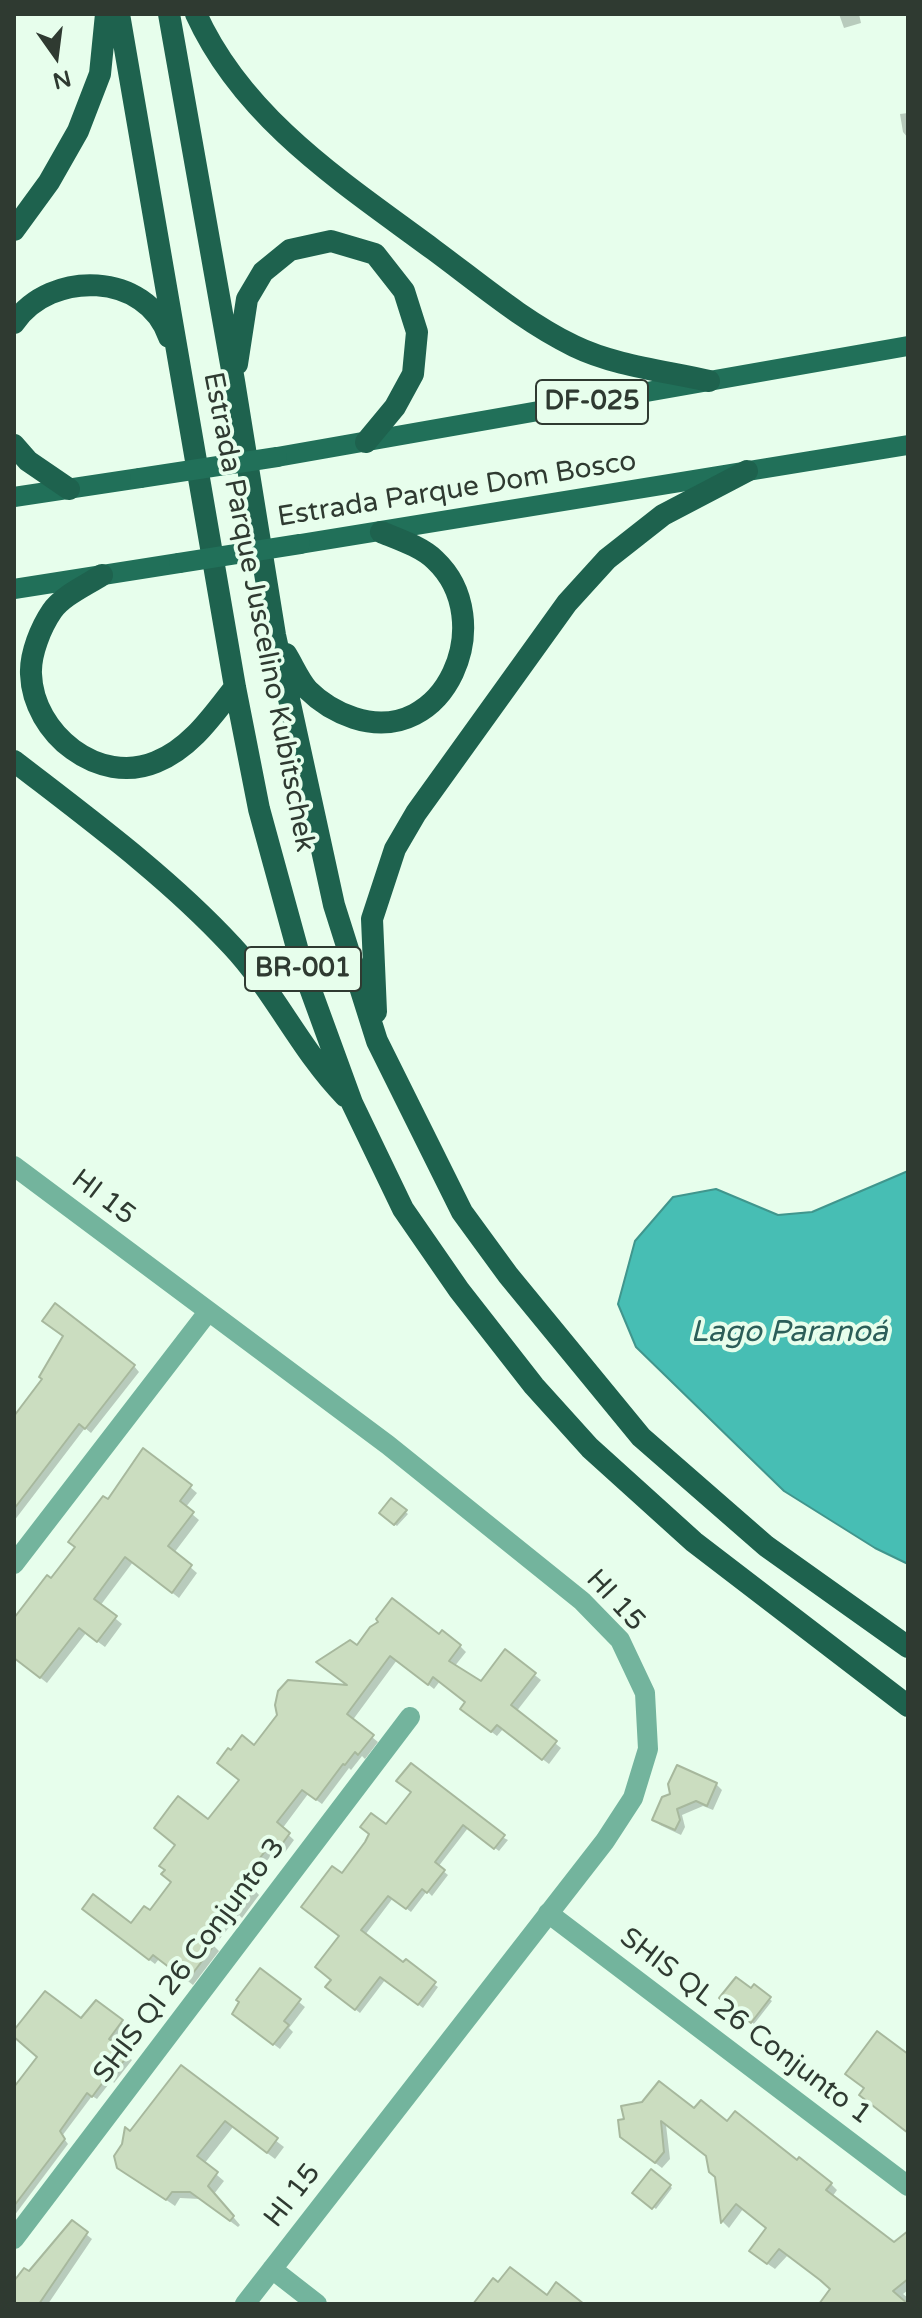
<!DOCTYPE html>
<meta charset="utf-8">
<style>
body{margin:0}
#map{position:relative;width:922px;height:2318px;overflow:hidden;background:#e7feec;font-family:"Varela Round",sans-serif}
canvas{display:block}
.frame{position:absolute;inset:0;border:16px solid #2f3a31;pointer-events:none}
.north{position:absolute;left:16px;top:16px;width:80px;height:80px;-webkit-text-stroke:6px #e7feec;paint-order:stroke;rotate:166deg;font-size:22px;font-weight:700;line-height:32px;text-align:center;color:#2f3a31}
.north::after{content:'';display:block;margin:auto;width:28px;height:36px;background:#2f3a31;clip-path:polygon(50% 0,100% 100%,50% 72%,0 100%)}
</style>
<div id="map">
<canvas width="922" height="2318"></canvas>
<div class="frame"></div>
<div class="north">N</div>
</div>
<script>
const ctx = document.querySelector('canvas').getContext('2d');
ctx.lineJoin = 'round';
function paint(path, color) {
  ctx.fillStyle = color;
  ctx.fill(path, 'evenodd');
}
function trace(path, color, width, dash) {
  ctx.strokeStyle = color;
  ctx.lineWidth = width;
  ctx.lineCap = dash ? 'butt' : 'round';
  ctx.setLineDash(dash || []);
  ctx.stroke(path);
}
function drawText(font, color, halo, rows, align = 'center') {
  ctx.font = font + ' "Varela Round",sans-serif';
  ctx.lineWidth = 8;
  ctx.setLineDash([]);
  ctx.textBaseline = 'middle';
  ctx.strokeStyle = halo;
  ctx.fillStyle = color;
  for (const [text, x, y, turn = 0] of rows) {
    ctx.save();
    ctx.translate(x, y);
    ctx.rotate((+turn || 0) * Math.PI / 180);
    ctx.textAlign = isNaN(turn) ? turn : align;
    if (halo) ctx.strokeText(text, 0, 0);
    ctx.fillText(text, 0, 0);
    ctx.restore();
  }
}
const water = new Path2D(`
 M908,1171v393l-33,-16 -91,-57 -148,-144 -18,-43 17,-63 38,-44 43,-8 62,26 34,-3z`);
const shadow = new Path2D(`
 M839,14h20l2,9 -17,5z
 M908,113v25l-5,-6 -3,-18z
 M134,1366l5,6 -48,61 -6,-5 -71,93v-101z
 M190,1487l7,6 -12,15 14,12 -25,33 23,20 -18,25 -46,-36 -33,44 22,18 -17,23 -19,-14 -39,50 -33,-26v-36l37,-40 57,-79z
 M391,1500l17,14 -11,12 -16,-13z
 M440,1637l20,9 6,6 -12,15 28,17 23,-32 36,28 -25,32 45,36 -12,16 -46,-35 -6,7 -29,-22 -1,-12 -27,-21 -6,8 -37,-29 -45,61 26,21 -13,17 -3,-3 -11,14 -2,-2 -27,36 -14,-10 -26,35 12,11 -11,15 -7,-6 -27,35 10,11 -17,23 -3,-3 -25,31 5,5 -26,34 -34,-26 -4,5 -65,-49 41,11 19,-13 23,-30 35,-61 33,-41 14,-33 96,-60 6,-40z
 M716,1784l6,6 -9,20 -10,-4 -21,9 3,12 -4,8 -21,-10 -6,-6z
 M413,1792l95,48 -9,11 -31,-23 -30,39 10,8 -16,21 -5,-5 -16,21 -18,-14 -28,37 38,30 35,22 -15,21 -38,-28 -25,33 -28,-22 9,-54 1,-61 44,-49z
 M261,1971l44,36 -16,21 4,4 -13,17 -40,-30z
 M755,1987l17,14 -18,23 -32,-26 30,-7z
 M81,2021l40,1 5,4 -14,18 20,16 -18,23 -2,-3 -15,19 -5,-3 -30,40 6,8 -54,72v-126l25,-33 -25,-23z
 M181,2068l103,79 -9,12 -42,-32 -29,37 20,17 -10,13 26,31 -2,2 -38,-28 -20,-1 -5,8 -56,-39 11,-33z
 M695,2111l33,12 70,39 33,22 6,6 -5,7 63,48 13,-1v46l-5,4 5,4v6h-86l10,-14 -44,-35 -13,14 -17,-12 10,-28 -25,-20 -14,19 -6,-6 -6,-44 -9,-21 -42,-32 4,34 -8,9 -33,-25 -9,-21z
 M651,2172l21,16 -16,21 -21,-16z
 M72,2223l20,16 -44,65h-34v-20l15,-10z`);
const building = new Path2D(`
 M55,1303l80,62 -50,64 -6,-5 -65,85v-93l28,-37 -3,-2 24,-41 -21,-15z
 M143,1448l49,37 -12,16 14,11 -26,34 24,19 -20,28 -47,-36 -31,42 23,17 -20,26 -18,-14 -39,50 -26,-20v-40l33,-43 4,3 24,-31 -7,-5 35,-46 5,3z
 M391,1498l16,12 -13,15 -15,-12z
 M392,1598l47,36 3,-4 19,15 -12,16 32,20 24,-32 31,24 -25,32 46,36 -15,19 -45,-35 -6,7 -31,-23 5,-7 -32,-25 -5,8 -38,-29 -43,58 27,21 -16,20 -3,-3 -10,13 -2,-1 -27,36 -14,-10 -25,32 13,11 -13,18 -7,-6 -25,32 10,11 -19,26 -4,-3 -22,28 5,5 -28,37 -34,-26 -4,5 -67,-51 11,-15 38,29 13,-17 6,4 21,-28 -10,-8 4,-4 -6,-4 16,-21 -21,-17 17,-23 7,-9 30,23 31,-39 -22,-17 11,-15 3,2 11,-15 12,10 23,-30 -2,-10 3,-14 10,-11 59,5 -31,-23 34,-22 7,5 13,-18 8,-5 -2,-3z
 M411,1763l94,72 -11,14 -31,-24 -28,37 10,8 -18,23 -5,-4 -16,20 -18,-13 -27,34 42,32 3,-3 30,23 -18,23 -38,-28 -25,33 -30,-23 6,-7 -16,-13 24,-31 -38,-29 31,-41 10,7 23,-31 4,-8 -9,-7 11,-14 15,11 25,-32 -15,-11z
 M677,1765l40,18 -10,23 -11,-5 -19,8 3,11 -5,10 -23,-10 10,-23 8,-3 -2,-10z
 M260,1968l41,31 -17,22 5,4 -16,20 -41,-31 7,-12 -3,-2z
 M736,1977l15,11 3,-4 17,13 -20,26 -32,-25z
 M45,1991l36,27 15,-18 27,20 -14,19 20,15 -20,26 -3,-2 -14,19 -5,-4 -27,38 5,8 -51,67v-119l23,-30 -23,-20v-7z
 M877,2031l31,23v79l-49,-38 5,-7 -19,-14z
 M181,2065l97,73 -11,15 -42,-32 -28,35 21,16 -10,14 26,30 -4,5 -40,-29h-18l-6,8 -49,-32 -3,-12 8,-12 3,-17 5,4z
 M659,2081l35,27 7,-8 26,21 8,-10 62,49 2,-3 33,26 -6,7 68,52 14,-11v48l-15,12 15,13h-89l11,-15 -10,-9 -41,-31 -12,15 -18,-13 17,-23 -30,-24 -15,19 -6,-46 -6,-5 -3,-16 -45,-35 3,31 -9,11 -35,-26 -2,-17 6,-1 -3,-13 21,-4z
 M651,2169l20,16 -19,24 -20,-16z
 M72,2220l16,12 -49,72h-25v-23l10,-13 5,3z
 M510,2267l37,28 9,-13 28,22h-111l20,-26 5,4z`);
const minor = new Path2D(`
 M14,1166l374,279 194,156 38,39 25,53 3,56 -15,49 -28,43 -360,463
 M14,1564l194,-252
 M548,1913l360,273
 M14,2239l396,-522
 M272,2269l45,35`);
const primary = new Path2D(`
 M277,457l631,-111
 M14,497l126,-19
 M300,544l608,-99
 M14,589l165,-26`);
const trunk = new Path2D(`
 M119,14l116,673 24,122 43,157 50,137 51,106 56,81 75,96 56,62 104,94 214,164
 M169,14l65,367 41,254 59,270 43,136 85,171 46,63 133,162 125,109 142,101
 M196,14c48,106 149,170 238,236 46,34 89,71 140,96 41,20 92,25 135,35
 M14,230l35,-48 29,-51 22,-57 6,-60
 M14,323c37,-54 133,-51 155,14
 M237,364l10,-65 16,-27 27,-22 41,-9 44,13 29,37 13,41 -4,42 -18,33 -29,35
 M14,445l14,16 41,28
 M102,575c-15,10 -40,21 -50,36 -11,16 -22,43 -21,63 2,60 68,112 125,88 35,-14 57,-47 79,-75
 M286,654c7,11 13,26 22,36 14,14 28,22 46,28 92,30 145,-98 81,-158 -13,-13 -37,-21 -54,-28
 M14,761c75,58 153,115 218,185 43,46 69,105 113,150
 M376,1012l-4,-93 23,-70 21,-36 151,-210 40,-44 56,-44 84,-44`);
const primaryBridge = new Path2D(`
 M140,478l137,-21
 M179,563l121,-19`);
const shields = [
 [592,402,112],
 [303,969,116]
];
const shieldNames = [
 ["DF-025",592,402],
 ["BR-001",303,969]
];
const streetNames = [
 ["Estrada Parque Dom Bosco",457,490,-9],
 ["Estrada Parque Juscelino Kubitschek",258,612,79],
 ["HI 15",103,1198,37],
 ["HI 15",615,1601,47],
 ["SHIS QI 26 Conjunto 3",190,1961,-53],
 ["SHIS QL 26 Conjunto 1",745,2027,37],
 ["HI 15",293,2196,-52]
];
const waterNames = [
 ["Lago Paranoá",789,1333]
];
paint(water, '#47beb4');
trace(water, '#40968d', 2);
paint(shadow, '#0003');
paint(building, '#cbddc0');
trace(building, '#a7b89d', 2);
trace(minor, '#73b49d', 20);
trace(primary, '#217059', 20);
trace(trunk, '#1e624e', 22);
trace(primaryBridge, '#217059', 20);
for (const [x, y, w] of shields) {
  const box = new Path2D();
  box.roundRect(x - w / 2, y - 22, w, 44, 6);
  ctx.fillStyle = '#e7feec';
  ctx.fill(box);
  trace(box, '#2f3a31', 2);
}
drawText('bold 26px', '#2f3a31', null, shieldNames);
drawText('28px', '#2f3a31', '#e7feec', streetNames);
drawText('italic 30px', '#2c5e59', '#e7feec', waterNames);
</script>
